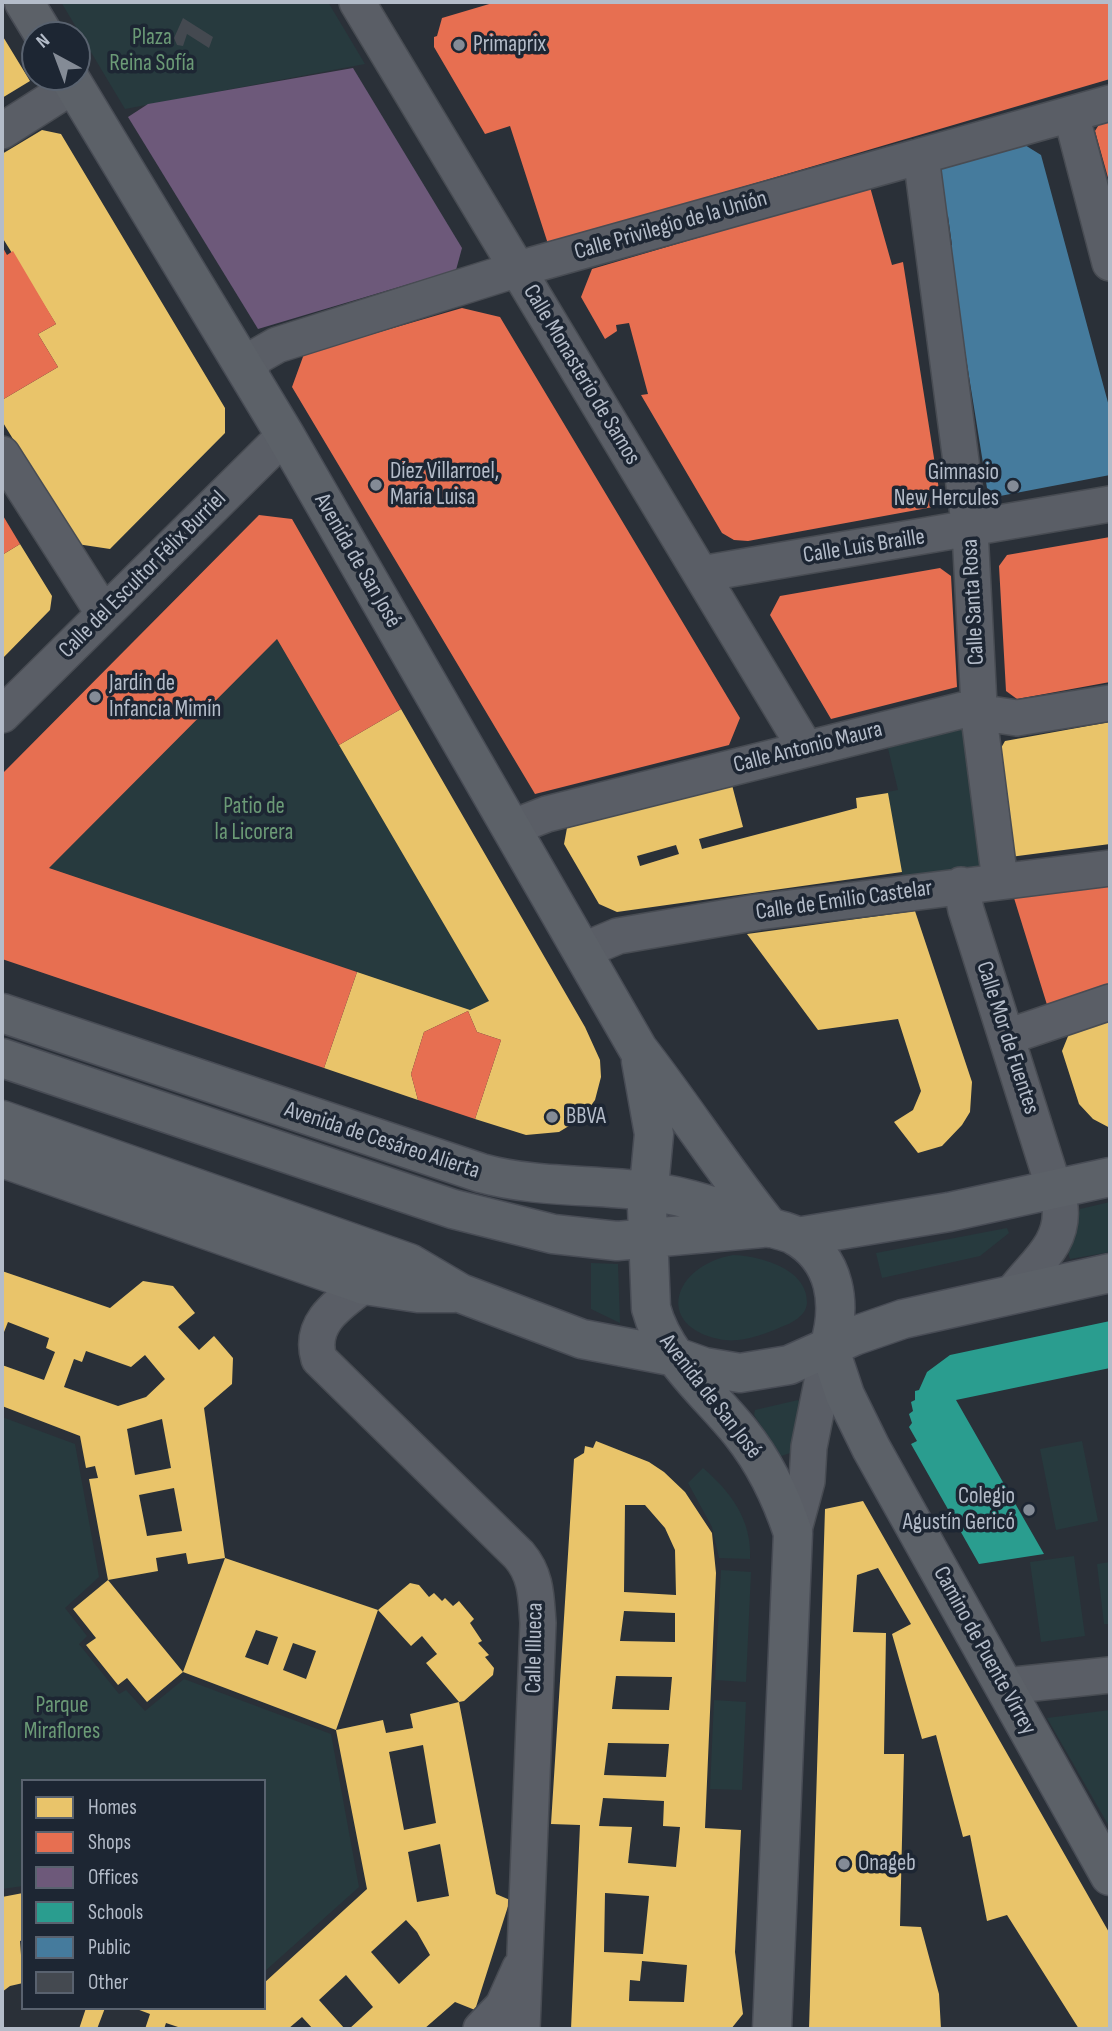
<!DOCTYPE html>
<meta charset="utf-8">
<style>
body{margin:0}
#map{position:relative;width:1112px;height:2031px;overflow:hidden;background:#2a3038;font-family:"Sofia Sans Condensed",sans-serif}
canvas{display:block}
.frame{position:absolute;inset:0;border:4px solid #b4bcc9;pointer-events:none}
.legend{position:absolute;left:21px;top:1779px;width:245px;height:231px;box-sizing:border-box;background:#1d2633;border:2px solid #59626f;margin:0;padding:9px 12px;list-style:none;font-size:21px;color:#b4bcc9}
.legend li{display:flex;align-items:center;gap:14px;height:35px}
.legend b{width:35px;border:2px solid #59626f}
.north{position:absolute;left:21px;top:21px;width:70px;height:70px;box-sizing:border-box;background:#1d2633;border:2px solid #59626f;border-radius:50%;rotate:319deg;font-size:19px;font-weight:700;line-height:28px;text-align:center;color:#b4bcc9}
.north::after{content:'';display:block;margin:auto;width:24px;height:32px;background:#848b96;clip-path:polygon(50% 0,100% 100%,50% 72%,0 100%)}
</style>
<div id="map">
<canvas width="1112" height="2031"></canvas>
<div class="frame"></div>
<ul class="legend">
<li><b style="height:19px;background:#e9c46a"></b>Homes</li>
<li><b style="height:19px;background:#e76f51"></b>Shops</li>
<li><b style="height:19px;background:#6d597a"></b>Offices</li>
<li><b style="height:19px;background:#2a9d8f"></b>Schools</li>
<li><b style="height:19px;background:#457b9d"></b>Public</li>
<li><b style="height:19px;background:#444950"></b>Other</li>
</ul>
<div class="north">N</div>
</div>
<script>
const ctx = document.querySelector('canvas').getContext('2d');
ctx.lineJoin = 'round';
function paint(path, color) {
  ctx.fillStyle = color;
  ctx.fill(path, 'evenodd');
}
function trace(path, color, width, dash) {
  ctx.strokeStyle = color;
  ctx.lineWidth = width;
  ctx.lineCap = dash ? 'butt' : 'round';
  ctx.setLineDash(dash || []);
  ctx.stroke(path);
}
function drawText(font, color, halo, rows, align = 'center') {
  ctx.font = font + ' "Sofia Sans Condensed",sans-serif';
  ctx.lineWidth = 7;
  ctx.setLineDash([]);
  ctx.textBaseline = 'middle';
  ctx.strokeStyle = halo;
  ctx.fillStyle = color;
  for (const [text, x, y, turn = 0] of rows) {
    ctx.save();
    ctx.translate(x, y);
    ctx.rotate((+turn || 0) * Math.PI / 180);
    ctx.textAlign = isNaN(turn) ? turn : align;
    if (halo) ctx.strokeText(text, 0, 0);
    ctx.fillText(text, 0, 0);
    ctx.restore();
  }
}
const green = new Path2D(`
 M61,2h267l37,62 -240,45z
 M277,639l212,362 -19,9 -421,-142z
 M974,722l15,150 -84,17 -18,-97 11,-2 -13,-54z
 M1110,1202v50l-40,7 -3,-10 13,-40z
 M1007,1228l2,5 -29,23 -98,22 -6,-25z
 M733,1255c26,1 75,13 74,48 -1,13 -15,20 -26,24 -18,8 -42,17 -62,12 -64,-13 -47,-73 14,-84z
 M591,1263l27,1 2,59 -29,-14z
 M798,1400l3,3 -5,48 -15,5 -27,-41 1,-5z
 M2,1417l73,27 24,133 -34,31 22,28 -8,8 40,50 7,-4 19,21 39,-32 147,55 28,153 -95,85v-191h-241v105l-21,3z
 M1082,1441l16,80 -42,9 -16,-81z
 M703,1468c28,24 49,52 47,91l-31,-1 -7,-31 -24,-44z
 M1074,1556l11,80 -44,6 -11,-80z
 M1110,1562v62h-6l-7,-60z
 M721,1570l30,2 -5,110 -31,-2z
 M714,1700l32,2 -4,88 -32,-1z
 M1110,1710v118l-63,-110z`);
const homes = new Path2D(`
 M2,35l28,46 -28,17z
 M42,130l19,4 164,274v25l-115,116 -33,-5 -75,-123v-21l56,-33 -20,-33 18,-10 -54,-87v-83z
 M20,544l32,52 -2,14 -48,49v-104z
 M401,709l184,318 15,33 1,17 -6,23 -13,18 -23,14 -33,3 -51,-16 26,-79 -24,-8 -9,-21 -44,21 -13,42 7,26 -94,-32 33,-96 113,38 19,-9 -150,-256z
 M1110,722v122l-100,13 -9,-109 4,-7z
 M732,785l11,42 -44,12 3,10 155,-41 -1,-10 32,-5 14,79 -285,40 -18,-8 -35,-60 3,-16zM676,845l3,9 -39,12 -3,-10z
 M915,911l57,171 -2,30 -8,13 -20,21 -24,7 -24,-31 19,-12 8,-19 -23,-72 -80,11 -71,-96z
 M1110,1012v116l-17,-9 -14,-15 -17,-53 11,-27z
 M2,1271l108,37 33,-27 30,5 22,27 -17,14 21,23 15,-14 19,22 -1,26 -28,24 21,150 -37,6 -2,-11 -30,5 2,13 -50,9 -19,-101 9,-1 -3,-12 -9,2 -6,-32 -78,-30v-41l42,15 11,-28 -9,-4 3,-10 -41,-16 -6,15zM86,1351l45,16 14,-12 20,24 -19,18 -28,9 -54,-19 10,-28 8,3zM162,1419l9,49 -36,7 -8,-46zM174,1488l8,43 -35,5 -8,-41z
 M596,1441l53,21 15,10 21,20 27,41 4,40 -11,255 36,2 -6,122 8,62 -12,15h-160l9,-204 -29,-1 23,-365 10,-6 1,-7 8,2zM625,1505h20l20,23 10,22 1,45 -52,-3zM624,1611l51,2v29l-55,-1zM616,1676l56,1 -3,33 -57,-1zM608,1743l61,1 -3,33 -62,-2zM603,1798l61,3 -1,25 17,1 -4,40 -48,-4 4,-36 -33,-1zM605,1893l44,3 -6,58 -39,-2zM642,1961l45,4 -3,37 -55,-1 1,-21 10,1z
 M863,1501l247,433v95h-31l-72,-114 -20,6 -17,-86 -7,2 -27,-102 -14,4 -30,-105 19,-10 -33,-56 -21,7 -4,57 33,1 -2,121h20l-4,172 21,1 18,67 2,35h-132l16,-520z
 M225,1558l153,52 -42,120 -153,-58zM256,1630l22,7 -10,28 -23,-8zM293,1643l23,8 -10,28 -23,-9z
 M108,1580l75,92 -36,30 -20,-24 -9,7 -32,-40 10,-7 -23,-29z
 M410,1583l9,2 10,12 5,-4 8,8 3,-3 8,8 6,-5 15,18 -4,4 12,18 -4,2 11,12 -4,2 9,11 -1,7 -29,26 -5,1 -33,-39 11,-9 -15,-18 -11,10 -33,-36z
 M459,1702l37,192 14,6 -35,110 -20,-8 -31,27h-75l24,-22 -27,-32 -27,25 26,29h-32l-11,-12 -14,12h-104l-18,-6 -2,6h-19l5,-15 -16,-6h130v-25l103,-94 -31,-159 47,-10 3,13 27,-5 -3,-14zM423,1745l13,78 -32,7 -15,-78zM440,1844l9,52 -32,6 -9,-50zM406,1920l11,12 13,23 -31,29 -28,-32z
 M23,1893v47l-3,1 3,42 -13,3 -8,6v-95z
 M86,2008h19l-8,21h-18z`);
const shops = new Path2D(`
 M496,2h614v77l-562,165 -38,-118 -25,8 -51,-87v-10l3,-1 5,-18z
 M1110,116v65h-1l-14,-50 8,-13z
 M870,187l22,78 11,-3 37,234 -7,11 -185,34 -14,-1 -12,-7 -81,-138 7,-1 -19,-71 -13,2 1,6 -12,8 -24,-42 11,-28z
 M2,246l5,9 6,-4 43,73 -18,10 20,33 -56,33z
 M462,308l38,9 240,401 -11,27 -194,49 -243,-407 12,-33z
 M2,514l18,30 -18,11z
 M259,515l33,4 109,190 -62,36 -62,-106 -228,229 308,104 -33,96 -322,-109v-185z
 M1110,537v145l-93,17 -11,-8 -7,-125 8,-11z
 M940,568l11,8 6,111 -126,32 -61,-104 10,-19z
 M1110,886v102l-62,20 -34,-110z
 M468,1011l9,21 24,8 -26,79 -57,-19 -7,-26 13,-42z`);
const offices = new Path2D(`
 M353,68l109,180 -6,22 -198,59 -130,-212 20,-13z`);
const schools = new Path2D(`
 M1110,1321v47l-154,32 88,154 -65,10 -68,-120 6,-3 -8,-14 3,-4 -3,-9 4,-3 -2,-9 4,-2v-9l4,-1 8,-18 23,-17z`);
const public = new Path2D(`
 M1020,142l21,13 69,255v65l-110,21 -13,-8 -39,-242 4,-1 -4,-29 -5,2 -7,-50z`);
const building = new Path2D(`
 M183,18l30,19 -4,11 -22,-14 -4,12 -6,-1 -3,-7z`);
const minor = new Path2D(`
 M357,2l449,747
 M1071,114l39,149
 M2,131l72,-46
 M921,156l49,374 10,195 20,156
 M248,375l8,-18 21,-12 241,-76 592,-166
 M2,454l102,160
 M701,574l409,-70
 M2,715l283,-280
 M511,828l36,-14 416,-104 54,8 93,-15
 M961,885l5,25 94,297c4,38 -27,58 -48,87
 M582,951l36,-15 140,-24 352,-44
 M1007,1037l103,-35
 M364,1285c-25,19 -56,38 -45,74l200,196c18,21 17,43 19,68l-16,406
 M793,1533l14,-52 2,-34 20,-100
 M1005,1686l105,-11
 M481,2029l22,-23 17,-38`);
const major = new Path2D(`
 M24,2l20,33
 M69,77l216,358 353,614c46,59 85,121 132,179
 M2,1013l479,160c54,15 110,11 165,18 43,5 82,20 123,36 8,3 17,4 25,8 43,24 48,70 35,112
 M2,1058l451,151 100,25 64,7 145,-13
 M641,1061l13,73 -7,74 4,100c13,50 59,86 90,125 24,30 40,64 52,100l-21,496
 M2,1120l407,143 51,30 122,46 94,18 28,10 36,6 49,-8 65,-29 49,-17 207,-46
 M2,1158l362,127 54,8h36
 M797,1237l152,-25 161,-35
 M829,1347l16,48 26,53 239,428`);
const markers = [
 [459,45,7,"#848b96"],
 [376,485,7,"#848b96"],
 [1013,486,7,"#848b96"],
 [95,697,7,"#848b96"],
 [552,1117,7,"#848b96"],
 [1029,1510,7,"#848b96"],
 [844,1864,7,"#848b96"]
];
const parkNames = [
 ["Plaza",152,38],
 ["Reina Sofía",152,64],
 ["Patio de",254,807],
 ["la Licorera",254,833],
 ["Parque",62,1706],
 ["Miraflores",62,1732]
];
const poiNames = [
 ["Primaprix",473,45],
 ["Díez Villarroel,",390,472],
 ["María Luisa",390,498],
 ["Gimnasio",999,473,"right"],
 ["New Hercules",999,499,"right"],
 ["Jardín de",109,684],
 ["Infancia Mimín",109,710],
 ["BBVA",566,1117],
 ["Colegio",1015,1497,"right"],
 ["Agustín Gericó",1015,1523,"right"],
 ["Onageb",858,1864]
];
const streetNames = [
 ["Calle Privilegio de la Unión",671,226,-16],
 ["Calle Monasterio de Samos",581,375,59],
 ["Calle Luis Braille",864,547,-9],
 ["Avenida de San José",357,561,60],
 ["Calle del Escultor Félix Burriel",143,575,-45],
 ["Calle Santa Rosa",974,602,-93],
 ["Calle Antonio Maura",808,748,-14],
 ["Calle de Emilio Castelar",844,901,-8],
 ["Calle Mor de Fuentes",1007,1038,72],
 ["Avenida de Cesáreo Alierta",382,1141,18],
 ["Avenida de San José",710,1397,52],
 ["Calle Illueca",535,1648,-89],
 ["Camino de Puente Virrey",984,1651,61]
];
paint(green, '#273a3e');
paint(homes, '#e9c46a');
paint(shops, '#e76f51');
paint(offices, '#6d597a');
paint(schools, '#2a9d8f');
paint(public, '#457b9d');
paint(building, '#444950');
trace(minor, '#484c53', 38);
trace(major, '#484c55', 41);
trace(minor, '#5a5e66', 35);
trace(major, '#5c6168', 38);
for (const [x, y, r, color] of markers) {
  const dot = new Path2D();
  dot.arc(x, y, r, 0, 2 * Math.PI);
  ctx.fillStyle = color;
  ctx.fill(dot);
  trace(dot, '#1d2633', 2.5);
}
drawText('23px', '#6b9a76', '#1d2633', parkNames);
drawText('23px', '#b4bcc9', '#1d2633', poiNames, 'left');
drawText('23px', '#b4bcc9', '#1d2633', streetNames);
</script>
